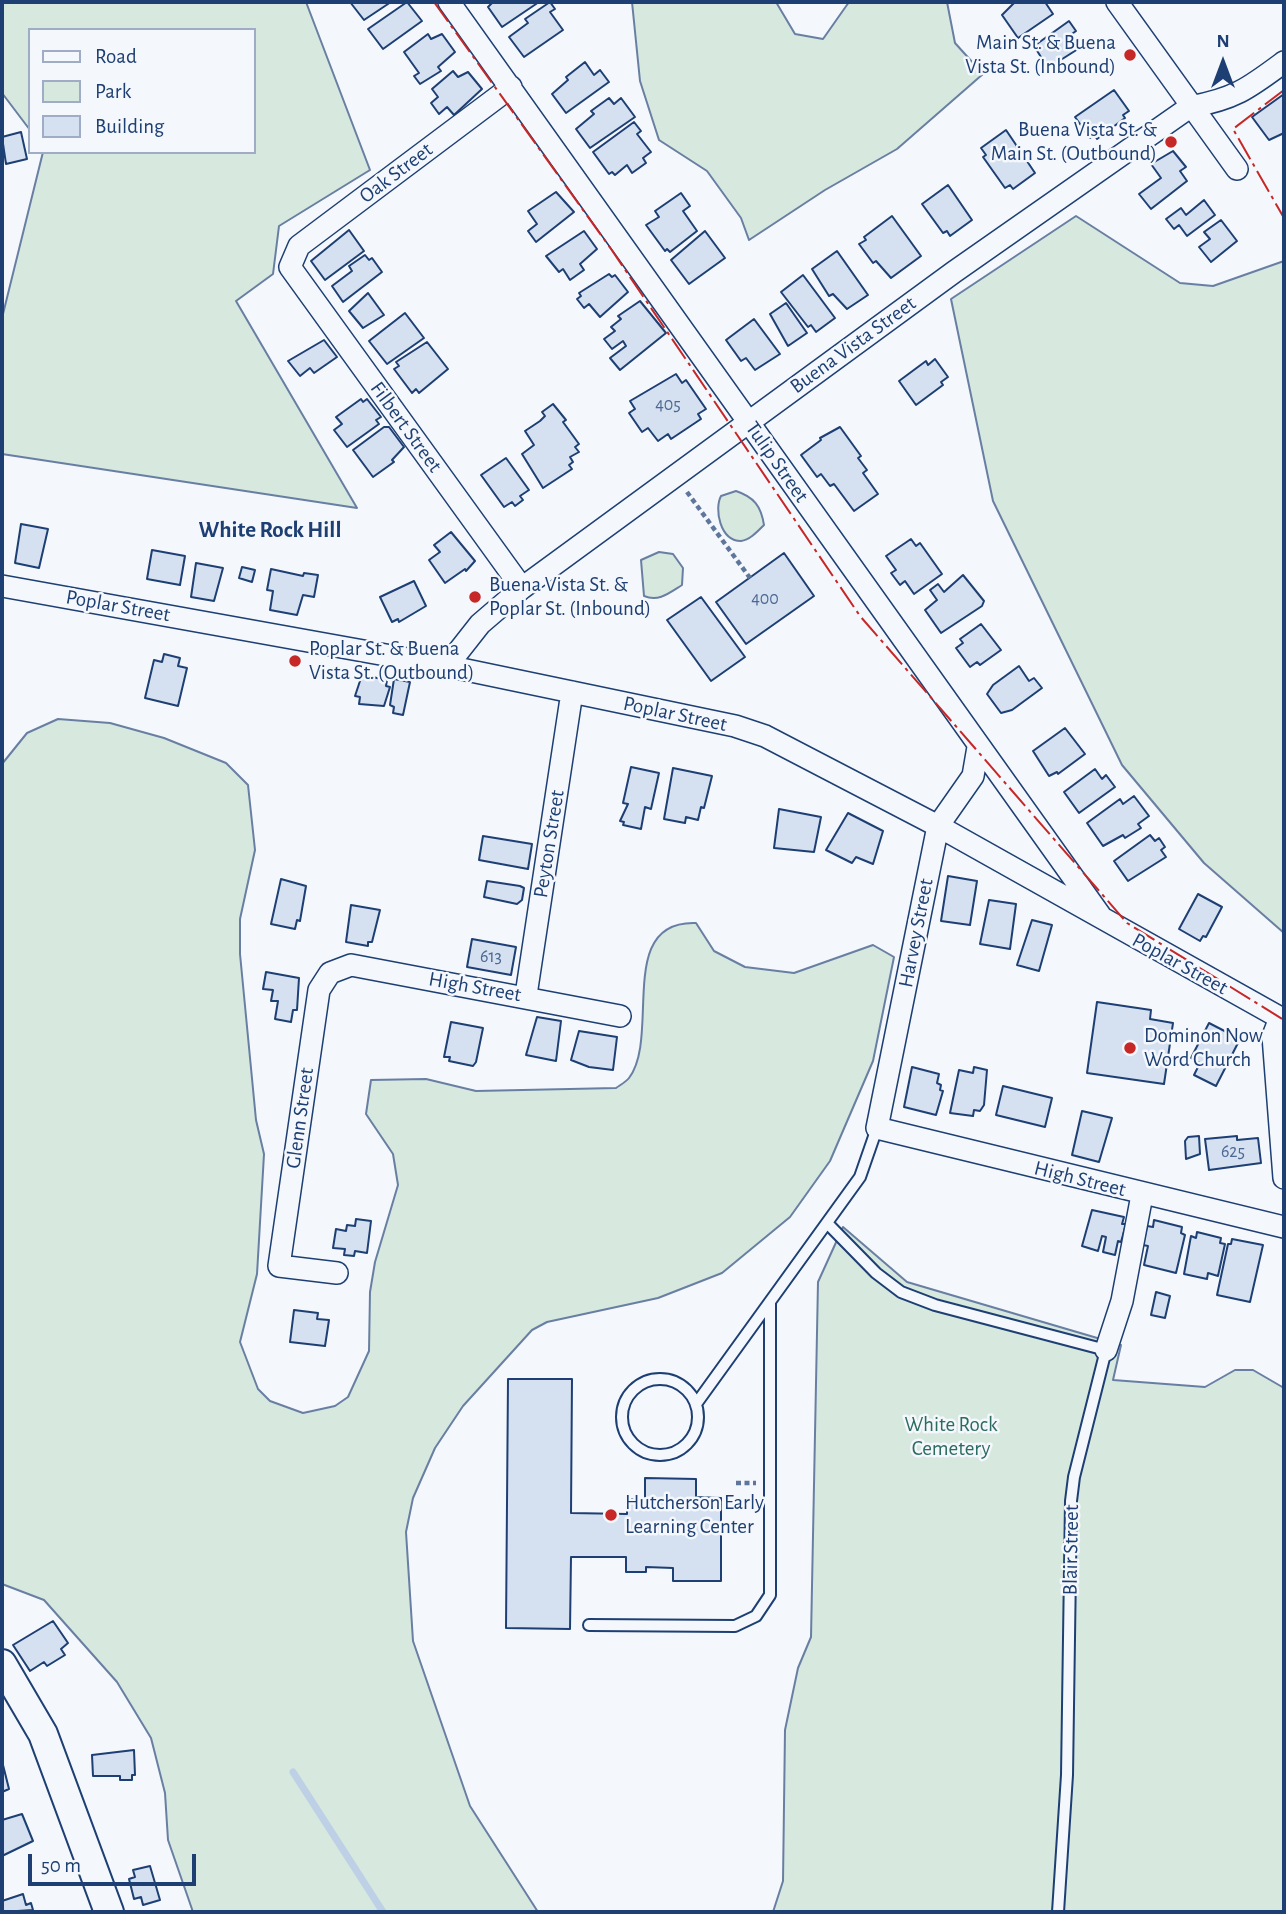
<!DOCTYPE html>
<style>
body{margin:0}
#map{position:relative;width:1286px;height:1914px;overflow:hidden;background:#f4f7fb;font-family:"Alegreya Sans",sans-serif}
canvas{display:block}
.frame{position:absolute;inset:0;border:4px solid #1d3f73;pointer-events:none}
.legend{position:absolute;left:28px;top:28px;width:228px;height:126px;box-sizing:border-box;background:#f4f7fb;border:2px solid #9eadc5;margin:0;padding:9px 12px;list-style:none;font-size:21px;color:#1d3f73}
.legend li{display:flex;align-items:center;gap:14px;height:35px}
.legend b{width:35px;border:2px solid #9eadc5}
.north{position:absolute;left:1188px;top:28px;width:70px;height:70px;-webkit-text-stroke:5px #f4f7fb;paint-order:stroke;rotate:0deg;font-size:19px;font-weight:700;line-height:28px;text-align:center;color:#1d3f73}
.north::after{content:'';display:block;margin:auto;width:24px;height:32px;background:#1d3f73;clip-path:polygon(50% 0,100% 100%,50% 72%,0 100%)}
.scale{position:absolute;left:28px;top:1854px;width:168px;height:32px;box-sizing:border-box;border:4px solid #1d3f73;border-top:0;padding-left:9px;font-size:21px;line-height:24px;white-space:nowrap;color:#1d3f73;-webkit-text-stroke:5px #f4f7fb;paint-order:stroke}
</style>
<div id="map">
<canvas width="1286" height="1914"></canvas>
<div class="frame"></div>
<ul class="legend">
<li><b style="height:9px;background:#f4f7fb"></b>Road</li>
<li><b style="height:19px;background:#d7e8df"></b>Park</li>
<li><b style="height:19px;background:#d5e0f0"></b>Building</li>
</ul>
<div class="north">N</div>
<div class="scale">50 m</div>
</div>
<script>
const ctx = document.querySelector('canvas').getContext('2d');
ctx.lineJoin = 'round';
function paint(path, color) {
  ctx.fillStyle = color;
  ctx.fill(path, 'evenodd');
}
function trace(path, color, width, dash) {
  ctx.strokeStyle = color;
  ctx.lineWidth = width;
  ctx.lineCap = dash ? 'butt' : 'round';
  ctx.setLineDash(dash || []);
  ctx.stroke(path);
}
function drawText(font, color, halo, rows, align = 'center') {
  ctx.font = font + ' "Alegreya Sans",sans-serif';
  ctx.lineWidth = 5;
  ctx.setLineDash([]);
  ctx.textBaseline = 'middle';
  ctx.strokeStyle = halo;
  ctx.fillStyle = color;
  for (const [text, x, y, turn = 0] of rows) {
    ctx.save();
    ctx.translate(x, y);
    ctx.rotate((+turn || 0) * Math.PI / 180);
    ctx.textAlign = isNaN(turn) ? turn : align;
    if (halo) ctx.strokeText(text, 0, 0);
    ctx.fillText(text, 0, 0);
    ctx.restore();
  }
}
const green = new Path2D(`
 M2,2h304l64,168 -91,56 -6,48 -37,27 121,207 -355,-54v-136l41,-166h211v-122h-224v100l-28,-37z
 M632,2h144l19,32 28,5 26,-37h98l8,41 28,31 -86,75 -72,41 -76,50 -8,-22 -34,-47 -48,-31 -19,-59z
 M1076,216l104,67 33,3 71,-25v672l-80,-70 -82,-98 -129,-264 -42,-202z
 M736,491c18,6 25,15 28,34 -6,6 -14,15 -23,16 -21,0 -27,-32 -20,-45z
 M659,552l14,2 10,14 -1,17c-13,8 -23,17 -38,11l-3,-36z
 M58,719l52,4 54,15 62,25 22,22 7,65 -15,69v35l16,166 8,34 -7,120 -17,68 18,47 12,12 33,12 32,-7 13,-9 21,-46 1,-59 5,-30 23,-77 -5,-31 -27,-40 5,-34 55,-1 50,12 140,-3c4,-3 10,-6 13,-10 32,-42 -14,-158 67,-155l18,28 31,16 49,6 79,-28 21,12 -21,104 -43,100 -40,56 -68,56 -64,25 -111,24 -15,8 -69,76 -28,42 -22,50 -7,34 7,109 57,165 68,106h-345l-25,-72 -3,-47 -14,-55 -34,-56 -73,-82 -42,-16v-820l25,-31z
 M843,1227l64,55 214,63 -8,35 92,7 30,-17h18l31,18v524h-511l10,-31 2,-151 13,-62 13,-31 7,-355z`);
const stream = new Path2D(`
 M293,1772l90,140`);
const building = new Path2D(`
 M350,2h41l-27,18z
 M407,2l15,19 -39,28 -15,-20z
 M539,2l-37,25 -14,-20 5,-5z
 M550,2l5,7 -5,3 13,18 -39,27 -15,-20 19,-14 -3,-4z
 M1015,2h30l8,12 -35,24 -16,-23z
 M1069,21l7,10 -7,5 9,13 -30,19 -14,-22z
 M428,34l3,5 11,-5 13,18 -17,15 3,4 -21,13 -6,-8 5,-3 -15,-21z
 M585,62l9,13 6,-5 9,12 -43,31 -14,-19 16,-14 -2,-3z
 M453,71l5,6 10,-5 14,17 -28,26 -7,-8 -8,7 -8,-11 7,-6 -6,-8z
 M1114,90l15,21 -6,4 2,3 -28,21 -3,-4 -4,3 -15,-21z
 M1284,94v39l-15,7 -17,-23z
 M609,98l5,6 7,-6 14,19 -45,31 -14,-19 18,-15 -3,-3z
 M634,122l7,9 -4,3 14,18 -8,6 3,5 -14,10 -5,-8 -12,10 -3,-3 -3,2 -16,-22z
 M1006,130l29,43 -22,16 -3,-4 -5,3 -22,-31 3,-2 -5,-7z
 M21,132l6,27 -21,5 -4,-27z
 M1173,151l13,16 -6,4 7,10 -36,28 -12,-15 22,-16 -10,-14z
 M948,185l24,35 -22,16 -3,-5 -4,2 -21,-29z
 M556,192l18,20 -38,30 -8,-11 9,-7 -9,-13z
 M681,193l9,13 -7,5 14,20 -27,21 -3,-3 -2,2 -19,-26 13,-8 -4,-6z
 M1204,200l11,15 -28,21 -8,-11 -5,4 -8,-10 15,-11 5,7z
 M892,216l29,40 -30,22 -15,-17 -3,2 -14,-19 7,-4 -2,-3z
 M1221,220l16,21 -26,21 -12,-15 11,-8 -6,-7z
 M349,230l15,21 -39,29 -14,-19z
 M584,231l13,18 -17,15 4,6 -14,10 -7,-11 -4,3 -13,-16z
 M705,231l20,27 -36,26 -18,-24z
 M837,251l31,44 -21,14 -14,-15 -4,2 -17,-27z
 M365,255l4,5 3,-2 10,14 -39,30 -11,-16 20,-15 -3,-5z
 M609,274l3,3 3,-2 13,17 -28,25 -11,-13 -5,4 -7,-9 4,-3 -2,-3z
 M803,275l32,43 -19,14 -5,-7 -3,2 -27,-35z
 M368,293l16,22 -21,13 -14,-17z
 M640,301l26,32 -46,37 -10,-12 16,-12 -3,-5 -11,8 -8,-10 11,-8 -4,-4 10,-8 -3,-3z
 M786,303l21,30 -19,13 -18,-32z
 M405,313l19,25 -37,26 -18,-23z
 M754,319l26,35 -25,16 -9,-12 -5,3 -15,-21z
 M324,340l13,17 -23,16 -4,-5 -10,8 -12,-15z
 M427,342l21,27 -29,24 -3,-4 -4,4 -18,-24 5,-3 -3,-4z
 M935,359l13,18 -7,5 2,3 -27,20 -17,-24 27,-20 2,4z
 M676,374l6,9 4,-3 20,29 -8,5 3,5 -30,20 -3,-5 -10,7 -10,-13 -6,4 -13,-19 6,-4 -5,-8z
 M361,399l2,3 4,-3 14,18 -5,3 3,4 -32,23 -13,-17 8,-6 -6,-7z
 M553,404l13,16 -3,2 16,22 -4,3 4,5 -9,5 3,5 -4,3 3,4 -29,19 -21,-34 12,-9 -9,-14 15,-10 5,-5 -3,-4z
 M384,427h5l15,20 -12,13 2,2 -21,15 -20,-27z
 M840,427l21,29 -3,2 9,12 -4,3 15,21 -24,17 -20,-27 -4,2 -9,-12 -4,3 -16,-22 20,-15 -1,-2z
 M506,458l23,32 -9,6 3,4 -8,6 -3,-4 -8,5 -23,-32z
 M21,524l27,5 -9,39 -24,-5z
 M451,532l24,29 -9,10 -1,-2 -20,14 -16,-23 11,-8 -6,-7z
 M911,539l5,7 4,-3 22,31 -28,20 -9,-13 -5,4 -9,-12 5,-3 -10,-14z
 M152,550l33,6 -5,29 -33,-6z
 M784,553l30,43 -68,48 -30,-42z
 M196,563l27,5 -9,33 -23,-4z
 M242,567l13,3 -3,12 -13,-4z
 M271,569l32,7 1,-3 14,2 -4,22 -11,-2 -6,20 -27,-5 3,-19 -6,-1z
 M963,575l21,26 -2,5 -41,27 -16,-23 12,-10 -7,-10 8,-6 6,8z
 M414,581l12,25 -27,16 -1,-3 -6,3 -12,-25z
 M701,597l44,60 -34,24 -44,-61z
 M981,624l20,26 -21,15 -3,-3 -7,5 -14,-19 7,-5 -3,-4z
 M164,654l16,4 -2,8 9,2 -9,38 -33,-8 9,-38 8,2z
 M1019,666l10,15 5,-3 8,10 -30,22 -11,3 -14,-19 6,-9z
 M362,675l25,5 -1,6 4,1 -6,19 -25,-2 1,-7 -5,-1z
 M394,679l16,3 -7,33 -10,-2 1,-6 -4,-2z
 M1065,728l20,26 -27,20 -1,-2 -8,4 -16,-25z
 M631,767l28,6 -8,36 -6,-2 -4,22 -18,-4 1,-3 -4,-1 8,-17 -5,-1z
 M673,768l39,8 -8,32 -3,-1 -3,13 -12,-3 -1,6 -21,-4z
 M1095,769l7,10 4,-4 9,12 -36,26 -15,-21z
 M1134,796l15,20 -11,8 3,4 -16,10 -2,-3 -20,11 -16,-23 33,-24 3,5z
 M779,809l42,8 -7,35 -40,-4z
 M848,813l35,18 -10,33 -17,-7 -4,6 -26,-13z
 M1150,835l5,6 4,-3 6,9 -4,3 5,7 -38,24 -14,-20z
 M483,836l49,8 -4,25 -49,-9z
 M948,876l29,5 -7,44 -29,-4z
 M281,879l25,7 -6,35 -3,-1 -2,9 -24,-5z
 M487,881l33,5 4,2 -2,12 -5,4 -33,-7z
 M1198,894l24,13 -16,30 -3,-1 -3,5 -21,-12z
 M989,900l27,4 -6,45 -30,-5z
 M351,905l29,5 -8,32h-4v4l-22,-4z
 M1032,920l20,5 -13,46 -22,-6z
 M472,939l44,8 -5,28 -44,-8z
 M266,972l33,6 -2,32h-4l-2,12 -16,-3 3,-18h-7l2,-11 -10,-1z
 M1097,1002l54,8 -1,9 23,4 -9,61 -77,-11z
 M537,1017l24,4 -5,40 -30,-6z
 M451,1022l32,6 -7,34 -3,4 -24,-5 1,-4h-6z
 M1209,1023l31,16 -24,47 -22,-11 6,-12 -9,-5z
 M579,1031l38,6 -4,33 -24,-3 -18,-7z
 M912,1067l27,7 -2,9 4,2 -1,5 3,1 -7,24 -32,-8z
 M974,1067l13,3 -3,35 -4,6 -6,-1 -1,6 -23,-3 9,-43 14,3z
 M1003,1086l49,12 -7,29 -49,-12z
 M1082,1111l30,7 -13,44 -27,-7z
 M1199,1136l1,18 -14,5 -1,-18 3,-4z
 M1237,1136v4l21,-2 3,25 -52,7 -4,-31z
 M1092,1210l32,7 -2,7h4l-5,18 -3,-1 -3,14 -12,-3 3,-15 -4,-1 -4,15 -16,-5z
 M356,1219l15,2 -4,32 -12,-2 -1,5 -10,-1 1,-6 -12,-1 3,-19 10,2 1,-6 8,1z
 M1154,1220l28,7 -1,6 4,2 -9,38 -32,-8 4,-19 -5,-1 4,-19 6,1z
 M1197,1232l24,6 -1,5 5,1 -7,32 -10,-3 -1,6 -23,-5 7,-38 5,2z
 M1232,1239l31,6 -13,57 -33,-7 11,-51h3z
 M1156,1292l14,4 -5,22 -14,-3z
 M294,1310l24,3 -1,6 12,1 -4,26 -35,-4z
 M508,1379h64l-1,134 56,1v-15h18v-21l51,1v18l25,1v83h-48v-13l-27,-1v5h-20v-15h-55l-1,72 -64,-1z
 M53,1621l15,22 -7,6 4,6 -18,11 -3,-4 -14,9 -17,-26z
 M134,1750l1,25h-3v5h-12v-4h-27l-1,-21z
 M3,1765l6,24 -7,3v-27z
 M22,1814l11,27 -31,15v-36z
 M150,1866l10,34 -17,5 -2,-8 -7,2 -5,-20 6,-2 -2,-7z
 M23,1894l3,11 5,-2 2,7 -31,2v-11z`);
const path = new Path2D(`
 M687,492l63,86
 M736,1483h20`);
const service = new Path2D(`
 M827,1223l49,50 25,19 34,13 171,45 -32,127 -3,24 -4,274 -9,137
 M622 1417a38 38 0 1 1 76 0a38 38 0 1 1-76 0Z
 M696,1404l164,-227 17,-49
 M589,1625l146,1 21,-10 14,-21v-293`);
const minor = new Path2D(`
 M449,2l651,913
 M1117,2l120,167
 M511,87l-212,159 -9,21 232,321
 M2,586l445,80 288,60 30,10 173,90 346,194
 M447,666l33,-42 42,-36 432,-316 236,-165c45,-8 59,-19 94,-45
 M978,747l-5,29 -35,50 -61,302 407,99
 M526,995l46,-303
 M1280,1018l-7,18 11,142
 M337,1273l-58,-7 40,-276 11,-17 21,-8 269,51
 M1106,1350l16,-49 20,-106`);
const secondary = new Path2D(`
 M2,1664l41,70 66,178`);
const power = new Path2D(`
 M434,2l177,247 249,367 267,307 157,97
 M1284,90l-51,39 51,89`);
const markers = [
 [1130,55,7,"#c62828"],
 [1171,142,7,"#c62828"],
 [475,597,7,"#c62828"],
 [295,661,7,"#c62828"],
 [1130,1048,7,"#c62828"],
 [611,1515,7,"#c62828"]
];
const numberNames = [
 ["405",668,405],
 ["400",765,599],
 ["613",491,957],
 ["625",1233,1152]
];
const poiNames = [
 ["Main St. & Buena",1116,43,"right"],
 ["Vista St. (Inbound)",1116,67,"right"],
 ["Buena Vista St. &",1157,130,"right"],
 ["Main St. (Outbound)",1157,154,"right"],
 ["Buena Vista St. &",489,585],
 ["Poplar St. (Inbound)",489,609],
 ["Poplar St. & Buena",309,649],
 ["Vista St. (Outbound)",309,673],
 ["Dominon Now",1144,1036],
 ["Word Church",1144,1060],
 ["Hutcherson Early",625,1503],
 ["Learning Center",625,1527]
];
const streetNames = [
 ["Oak Street",396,173,-37],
 ["Buena Vista Street",853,345,-36],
 ["Filbert Street",406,427,54],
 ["Tulip Street",777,462,55],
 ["Poplar Street",118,606,10],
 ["Poplar Street",675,714,12],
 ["Peyton Street",549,844,-81],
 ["Harvey Street",916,933,-79],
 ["Poplar Street",1180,964,29],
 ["High Street",475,987,10],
 ["Glenn Street",300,1118,-82],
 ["High Street",1080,1179,14],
 ["Blair Street",1071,1550,-89]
];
const parkNames = [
 ["White Rock",951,1425],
 ["Cemetery",951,1449]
];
const neighbourhoodNames = [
 ["White Rock Hill",270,530]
];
paint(green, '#d7e8df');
trace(green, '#687fa3', 2);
trace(stream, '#bed0e5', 7);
paint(building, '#d5e0f0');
trace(building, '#1d3f73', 2);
trace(service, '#1d3f73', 14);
trace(minor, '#1d3f73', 24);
trace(secondary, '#1d3f73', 32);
trace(path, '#5e769c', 4.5, [5, 3.5]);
trace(service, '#f4f7fb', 10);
trace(minor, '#f4f7fb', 21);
trace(secondary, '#f4f7fb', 28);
trace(power, '#c62828', 2, [24, 5, 3.5, 5]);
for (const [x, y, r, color] of markers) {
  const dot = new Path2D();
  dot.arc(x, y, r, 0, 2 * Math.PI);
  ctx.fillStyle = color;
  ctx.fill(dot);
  trace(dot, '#f4f7fb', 2.5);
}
drawText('18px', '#4b6792', null, numberNames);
drawText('21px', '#1d3f73', '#f4f7fb', poiNames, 'left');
drawText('21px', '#1d3f73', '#f4f7fb', streetNames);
drawText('21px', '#2c6c60', '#f4f7fb', parkNames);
drawText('bold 23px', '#1d3f73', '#f4f7fb', neighbourhoodNames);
</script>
